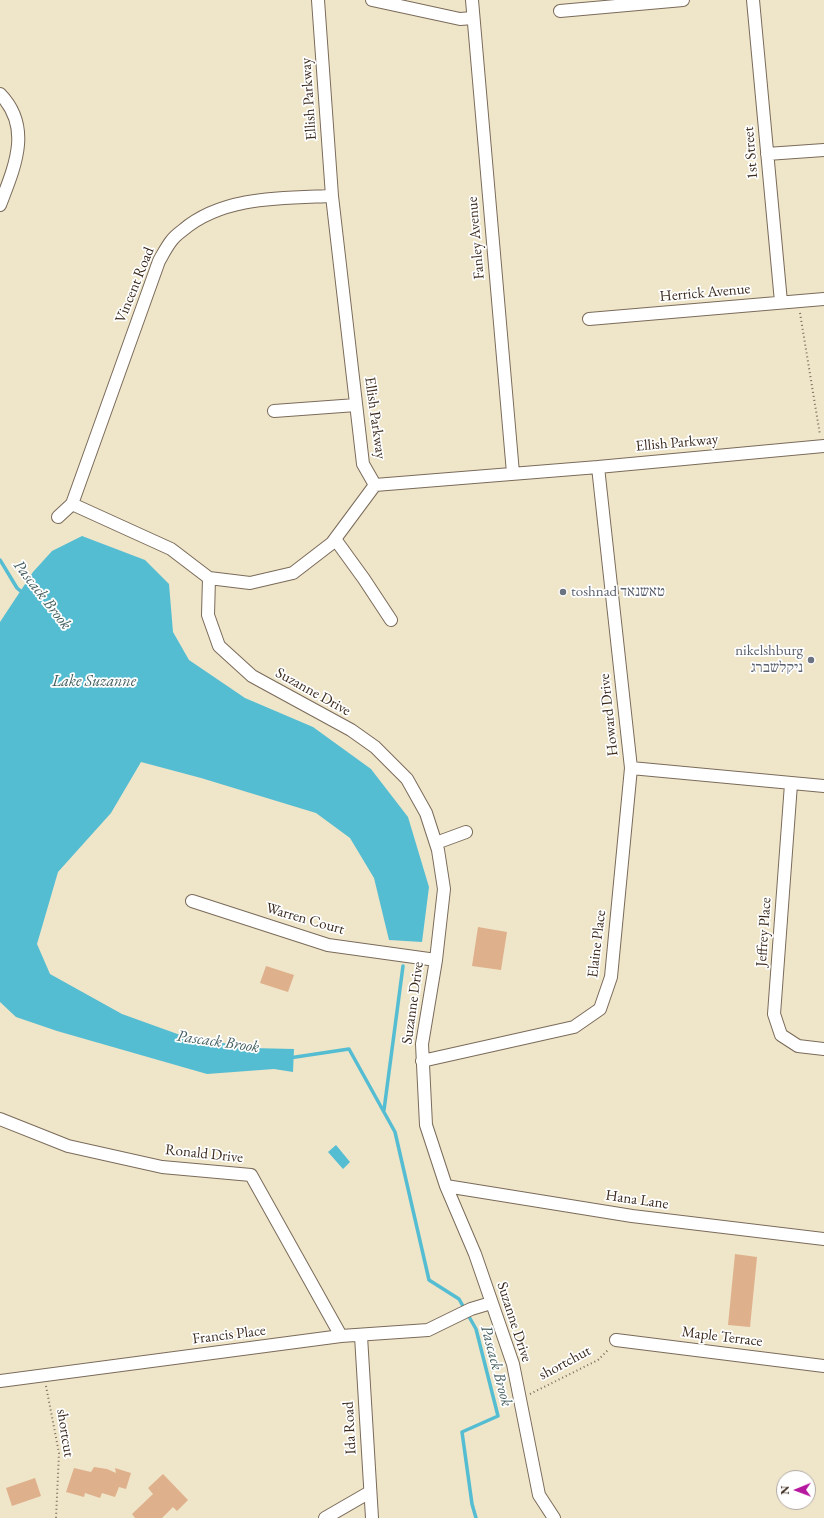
<!DOCTYPE html>
<meta charset="utf-8">
<style>
body{margin:0}
#map{position:relative;width:824px;height:1518px;overflow:hidden;background:#efe5c9;font-family:"EB Garamond",serif}
canvas{display:block}
.north{position:absolute;left:776px;top:1470px;width:40px;height:40px;box-sizing:border-box;background:#fff;border:1px solid #b1aaa5;border-radius:50%;rotate:269deg;font-size:11px;font-weight:700;line-height:16px;text-align:center;color:#3b2a1e}
.north::after{content:'';display:block;margin:auto;width:14px;height:18px;background:#b5179e;clip-path:polygon(50% 0,100% 100%,50% 72%,0 100%)}
</style>
<div id="map">
<canvas width="824" height="1518"></canvas>
<div class="north">N</div>
</div>
<script>
const ctx = document.querySelector('canvas').getContext('2d');
ctx.lineJoin = 'round';
function paint(path, color) {
  ctx.fillStyle = color;
  ctx.fill(path, 'evenodd');
}
function trace(path, color, width, dash) {
  ctx.strokeStyle = color;
  ctx.lineWidth = width;
  ctx.lineCap = dash ? 'butt' : 'round';
  ctx.setLineDash(dash || []);
  ctx.stroke(path);
}
function drawText(font, color, halo, rows, align = 'center') {
  ctx.font = font + ' "EB Garamond","Frank Ruhl Libre",serif';
  ctx.lineWidth = 3.5;
  ctx.setLineDash([]);
  ctx.textBaseline = 'middle';
  ctx.strokeStyle = halo;
  ctx.fillStyle = color;
  for (const [text, x, y, turn = 0] of rows) {
    ctx.save();
    ctx.translate(x, y);
    ctx.rotate((+turn || 0) * Math.PI / 180);
    ctx.textAlign = isNaN(turn) ? turn : align;
    if (halo) ctx.strokeText(text, 0, 0);
    ctx.fillText(text, 0, 0);
    ctx.restore();
  }
}
const water = new Path2D(`
 M82,536l63,24 24,24 4,48 16,28 56,38 68,29 58,42 37,48 21,70 -7,55 -33,-2 -15,-62 -24,-40 -34,-25 -115,-35 -60,-16 -30,51 -53,59 -21,72 13,30 72,40 61,22 68,12 43,1 -1,23 -19,-3 -67,5 -150,-43 -41,-14 -16,-15v-380l33,-50 19,-21z
 M336,1145l14,17 -7,7 -15,-17z`);
const stream = new Path2D(`
 M0,560l17,28 7,6
 M289,1058l60,-9 46,83 34,148 30,19 17,30 22,87 -36,16 10,72 4,14
 M384,1110l19,-144`);
const building = new Path2D(`
 M478,927l29,5 -6,38 -29,-4z
 M266,966l28,9 -6,17 -28,-9z
 M735,1254l22,3 -7,70 -22,-2z
 M94,1467l13,2 9,4 -1,-5 16,5 -5,16 -7,-2 -4,10 -13,-4 -2,5 -15,-5 -1,4 -18,-5 8,-24 17,4z
 M163,1474l25,26 -11,11 -4,-4 -11,11h-27l-3,-4 21,-20 -5,-6z
 M35,1478l6,18 -29,10 -6,-18z`);
const path = new Path2D(`
 M800,313l20,122
 M46,1386l13,67 -3,65
 M530,1394l68,-34 11,-11`);
const minor = new Path2D(`
 M318,0l14,196 31,268 12,21
 M372,0l88,19 13,-1
 M472,0l41,473
 M753,0l28,302
 M560,11l123,-11
 M0,94c33,34 14,74 0,111
 M767,154l57,-4
 M332,196c-50,2 -109,0 -149,34 -4,3 -8,6 -11,10 -5,6 -9,14 -13,21l-87,243 99,45 38,29 41,5 43,-10 39,-30 43,-58
 M589,319l235,-20
 M274,411l82,-6
 M598,467l33,301 193,18
 M375,485l223,-18 226,-21
 M58,517l14,-13
 M335,539l29,40 27,41
 M209,578l-1,37 11,31 33,30 99,54 24,17 32,32 19,34 12,37 6,39 -8,71 -14,84 4,81 20,61 29,68 38,110 26,131 15,23
 M791,784l-17,230 7,21 17,11 26,3
 M436,843l30,-11
 M192,901l136,44 108,15
 M422,1061l152,-34 26,-18 11,-32 20,-209
 M0,1119l68,27 94,21 89,8 90,161
 M446,1186l186,30 192,23
 M361,1336l11,182
 M616,1340l208,26
 M0,1381l341,-45 87,-6 43,-21 20,-6
 M325,1518l45,-26`);
const markers = [
 [563,592,4,"#6b7280"],
 [811,660,4,"#6b7280"]
];
const streetNames = [
 ["Ellish Parkway",309,99,-94],
 ["1st Street",751,153,-95],
 ["Fanley Avenue",476,238,-95],
 ["Vincent Road",135,285,-68],
 ["Herrick Avenue",705,293,-5],
 ["Ellish Parkway",375,418,82],
 ["Ellish Parkway",677,443,-5],
 ["Suzanne Drive",313,692,29],
 ["Howard Drive",609,715,-96],
 ["Warren Court",305,919,16],
 ["Jeffrey Place",764,932,-86],
 ["Elaine Place",597,944,-83],
 ["Suzanne Drive",413,1003,-82],
 ["Ronald Drive",204,1154,6],
 ["Hana Lane",637,1200,8],
 ["Suzanne Drive",514,1322,72],
 ["Francis Place",229,1335,-7],
 ["Maple Terrace",722,1337,7],
 ["shortchut",565,1363,-28],
 ["Ida Road",350,1428,-93],
 ["shortcut",65,1433,81]
];
const worshipNames = [
 ["toshnad טאשנאד",571,592],
 ["nikelshburg",803,651,"right"],
 ["ניקלשברג",803,668,"right"]
];
const waterNames = [
 ["Pascack Brook",42,595,52],
 ["Lake Suzanne",94,682],
 ["Pascack Brook",218,1042,8],
 ["Pascack Brook",496,1366,75]
];
paint(water, '#55bdd2');
trace(stream, '#55bdd2', 3.5);
paint(building, '#dfb08c');
trace(minor, '#7a6b5a', 14);
trace(path, '#7a6b5a', 2, [1, 3]);
trace(minor, '#fff', 12);
for (const [x, y, r, color] of markers) {
  const dot = new Path2D();
  dot.arc(x, y, r, 0, 2 * Math.PI);
  ctx.fillStyle = color;
  ctx.fill(dot);
  trace(dot, '#fff', 1.5);
}
drawText('15px', '#3b2a1e', '#fff', streetNames);
drawText('15px', '#5b616d', '#fff', worshipNames, 'left');
drawText('italic 16px', '#445d5d', '#fff', waterNames);
</script>
